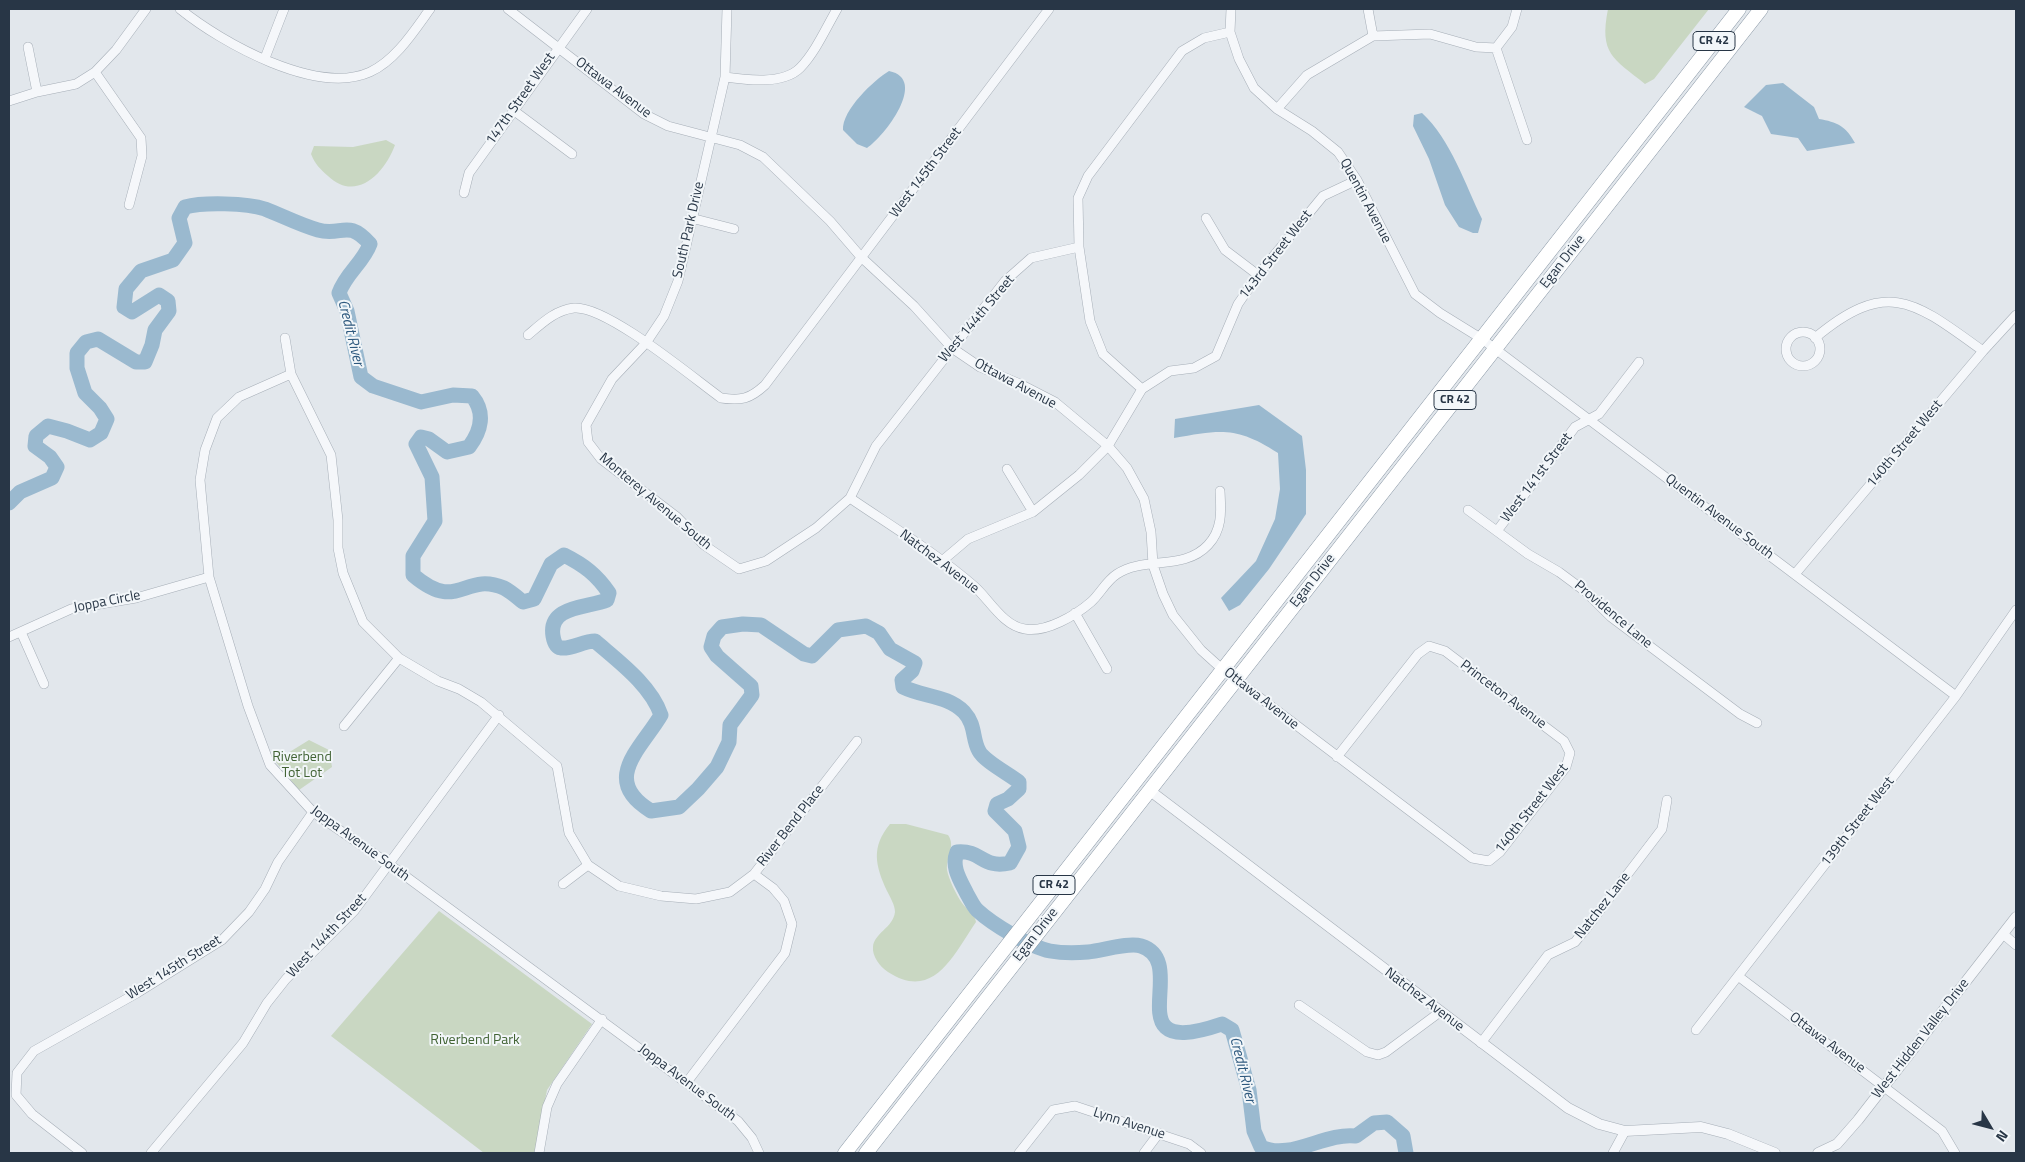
<!DOCTYPE html>
<style>
body{margin:0}
#map{position:relative;width:2025px;height:1162px;overflow:hidden;background:#e2e7ec;font-family:"Titillium Web",sans-serif}
canvas{display:block}
.frame{position:absolute;inset:0;border:10px solid #283646;pointer-events:none}
.north{position:absolute;left:1965px;top:1102px;width:50px;height:50px;-webkit-text-stroke:4px #f2f6f9;paint-order:stroke;rotate:127deg;font-size:14px;font-weight:700;line-height:20px;text-align:center;color:#283646}
.north::after{content:'';display:block;margin:auto;width:18px;height:22px;background:#283646;clip-path:polygon(50% 0,100% 100%,50% 72%,0 100%)}
</style>
<div id="map">
<canvas width="2025" height="1162"></canvas>
<div class="frame"></div>
<div class="north">N</div>
</div>
<script>
const ctx = document.querySelector('canvas').getContext('2d');
ctx.lineJoin = 'round';
function paint(path, color) {
  ctx.fillStyle = color;
  ctx.fill(path, 'evenodd');
}
function trace(path, color, width, dash) {
  ctx.strokeStyle = color;
  ctx.lineWidth = width;
  ctx.lineCap = dash ? 'butt' : 'round';
  ctx.setLineDash(dash || []);
  ctx.stroke(path);
}
function drawText(font, color, halo, rows, align = 'center') {
  ctx.font = font + ' "Titillium Web",sans-serif';
  ctx.lineWidth = 4;
  ctx.setLineDash([]);
  ctx.textBaseline = 'middle';
  ctx.strokeStyle = halo;
  ctx.fillStyle = color;
  for (const [text, x, y, turn = 0] of rows) {
    ctx.save();
    ctx.translate(x, y);
    ctx.rotate((+turn || 0) * Math.PI / 180);
    ctx.textAlign = isNaN(turn) ? turn : align;
    if (halo) ctx.strokeText(text, 0, 0);
    ctx.fillText(text, 0, 0);
    ctx.restore();
  }
}
const green = new Path2D(`
 M1608,9h101l-55,70 -9,5c-32,-26 -46,-30 -37,-75z
 M386,140l9,5c-10,28 -39,58 -67,31 -8,-7 -13,-12 -17,-22l3,-8 39,1z
 M309,740l20,10 3,17 -33,23 -24,-29z
 M890,824h16l42,11c8,11 -2,22 -1,35 2,10 9,24 15,33 5,7 13,11 14,19 -22,32 -42,80 -88,50 -8,-5 -16,-16 -15,-25 1,-14 20,-19 22,-35 0,-7 -5,-15 -8,-21 -12,-26 -16,-44 3,-67z
 M439,911l153,113 -45,66 -12,63h-51l-153,-117z`);
const water = new Path2D(`
 M889,71c40,8 -5,66 -22,77l-10,-4 -14,-14c-1,-20 31,-50 46,-59z
 M1783,83l31,24 5,12c18,3 27,7 36,24l-48,8 -9,-13 -27,-4 -9,-18 -18,-9 22,-22z
 M1422,113c29,27 43,71 60,106l-4,14h-5l-14,-6 -14,-22 -16,-46 -16,-33 1,-11z
 M1259,405l43,31 4,34v44l-37,55 -29,36 -11,6 -8,-13 35,-37 19,-42 5,-30 -2,-36c-42,-27 -57,-23 -104,-15l1,-19z`);
const river = new Path2D(`
 M9,503l11,-11 32,-14 5,-11 -7,-10 -15,-11 1,-10 12,-10 19,5 23,9 11,-7 6,-14 -7,-11 -15,-15 -8,-25v-15l9,-11 12,-3 38,23h9l7,-17 3,-15 14,-19 -1,-10 -9,-6 -27,17 -8,-5 2,-18 15,-18 32,-11 12,-17 -6,-25 6,-11c18,-5 62,-4 80,2 18,7 35,16 53,21 24,7 29,-12 52,14 -7,19 -24,29 -31,49l8,18 14,66 12,9 48,16 32,-7 19,1c14,17 9,35 -3,51l-22,5 -18,-13 -8,-2 -5,7 16,33 3,44 -22,35v19c46,39 50,-4 91,13 6,3 13,9 19,14l11,-3 17,-35 13,-9c20,10 33,20 45,38l-2,7c-19,8 -59,5 -54,36 1,6 3,11 8,12 12,1 22,-7 34,-7 23,20 56,44 66,74 -20,34 -61,65 -10,96l28,-4 19,-18 19,-22 12,-25 1,-17 22,-30 -1,-9 -34,-30 -6,-9 3,-11 8,-9 21,-3 18,1 43,29 8,2 26,-26 28,-4 13,7 11,16 25,14 -3,8 -10,9 1,7c20,10 44,8 61,25 12,13 8,27 15,39 5,10 30,23 40,31v7l-11,10 -11,5 -2,7 20,20 4,16 -9,16c-29,6 -27,-13 -53,-11 -6,15 3,28 10,42 3,5 6,12 10,16 15,14 53,37 73,41 11,2 27,2 38,1 14,-1 40,-10 53,-6 52,16 -30,116 81,78l10,6 17,60 5,41 7,16c29,14 64,-15 95,-11l18,-13 13,-1 16,14 3,17`);
const minor = new Path2D(`
 M180,9c42,34 137,87 190,63 26,-12 44,-41 60,-63
 M508,9l136,105 24,12 72,19 23,12 67,64 31,36 53,49 38,42 28,19 40,17 35,18 53,44 19,22 17,31 7,33 2,33 10,29 10,21 28,35 21,19 250,189 17,3 11,-9 66,-85 4,-14 -6,-12 -119,-90 -16,-5 -11,8 -81,103
 M727,9l-2,68 -47,204 -14,35 -18,27 -34,36 -26,46 2,17 13,17 76,58 27,28 35,24 27,-8 50,-33 34,-30 26,-52 129,-165 26,-23 48,-11 -1,-49 10,-22 94,-125 22,-13 26,-6
 M1231,9l-1,23 9,27 15,29 23,21 35,22 26,21 19,28 58,114 25,19 42,26 474,357
 M1368,9l5,27
 M28,47l9,45
 M1496,48l31,92
 M265,58l19,-49
 M95,72l46,66 1,18 -13,49
 M725,77c21,3 58,8 75,-9 15,-15 26,-40 37,-59
 M9,101l28,-9 39,-8 19,-12 21,-22 30,-41
 M1277,109l30,-34 66,-39 57,-2 46,13 20,1 16,-21 5,-18
 M513,110l59,44
 M464,193l5,-20 118,-164
 M691,218l43,11
 M1206,218l19,32 33,25
 M1079,247l11,74 13,33 39,35
 M1786 349a17 17 0 1 1 34 0a17 17 0 1 1-34 0Z
 M528,335c13,-11 27,-25 46,-27 32,-3 118,69 147,90 20,3 29,1 44,-13l284,-376
 M285,338l6,36 40,81 7,65v28l5,25 20,49 36,36 39,23 21,8 22,13 76,64 12,67 19,32 31,21 42,10 35,3 34,-7 24,-18 103,-133
 M1815,338c73,-61 100,-36 168,13
 M291,374l-52,23 -22,21 -12,32 -5,30 9,97 39,129 22,59 43,47 76,52 349,257 14,17 7,15
 M1007,469l26,43
 M850,498c41,28 86,55 124,88 15,13 29,40 51,43 21,4 51,-14 66,-27 9,-8 15,-21 26,-28 27,-18 67,-3 91,-29 15,-16 13,-35 12,-54
 M1468,510l60,44 31,18 27,20 25,25 129,97 17,9
 M1497,531l78,-104 24,-13 40,-52
 M942,561l26,-22 65,-27 46,-37 29,-29 34,-57 28,-18 24,-3 22,-12 22,-52 20,-29 65,-79 34,-16
 M1795,574l188,-223 33,-36
 M1075,613l32,56
 M21,632l23,52
 M9,637l62,-28 65,-11 73,-21
 M344,726l55,-68
 M563,884l25,-19
 M2003,934l13,11
 M1738,976l204,155 13,22
 M1299,1005l68,47 11,3 8,-3 54,-40
 M1696,1030l260,-334 60,-86
 M1481,1043l67,-88 27,-13 13,-16 74,-97 5,-29
 M687,1082l98,-129 7,-29 -8,-23 -11,-13 -19,-14
 M82,1153l-50,-39 -16,-19 1,-22 17,-22 103,-58 85,-53 27,-28 16,-23 13,-27 35,-50
 M151,1153l92,-110 24,-40 19,-24 68,-68 145,-196
 M539,1153l8,-46 10,-23 45,-65
 M1019,1153l34,-43 22,-4 114,38 12,9
 M1144,1153l15,-20
 M1613,1153l12,-22`);
const tertiary = new Path2D(`
 M1149,790l419,318 31,16 26,7 76,-4 27,7 47,19
 M1818,1153l19,-9 21,-24 158,-203`);
const trunk = new Path2D(`
 M845,1153l894,-1144
 M866,1153l895,-1144`);
const shields = [
 [1714,41,42],
 [1455,400,42],
 [1054,885,42]
];
const shieldNames = [
 ["CR 42",1714,41],
 ["CR 42",1455,400],
 ["CR 42",1054,885]
];
const streetNames = [
 ["Ottawa Avenue",613,88,37],
 ["147th Street West",521,99,-55],
 ["West 145th Street",926,173,-53],
 ["Quentin Avenue",1365,201,62],
 ["South Park Drive",689,230,-77],
 ["143rd Street West",1276,255,-52],
 ["Egan Drive",1563,262,-52],
 ["West 144th Street",977,319,-50],
 ["Ottawa Avenue",1015,384,28],
 ["140th Street West",1905,444,-50],
 ["West 141st Street",1537,478,-53],
 ["Monterey Avenue South",655,502,40],
 ["Quentin Avenue South",1719,517,37],
 ["Natchez Avenue",939,562,37],
 ["Egan Drive",1313,581,-52],
 ["Joppa Circle",107,602,-11],
 ["Providence Lane",1613,615,40],
 ["Princeton Avenue",1503,695,37],
 ["Ottawa Avenue",1261,699,38],
 ["140th Street West",1532,809,-52],
 ["139th Street West",1858,822,-52],
 ["River Bend Place",791,826,-52],
 ["Joppa Avenue South",360,844,36],
 ["Natchez Lane",1603,906,-52],
 ["Egan Drive",1036,935,-52],
 ["West 144th Street",327,936,-47],
 ["West 145th Street",174,968,-32],
 ["Natchez Avenue",1424,1000,37],
 ["West Hidden Valley Drive",1921,1039,-52],
 ["Ottawa Avenue",1827,1043,37],
 ["Joppa Avenue South",687,1083,37],
 ["Lynn Avenue",1129,1124,18]
];
const parkNames = [
 ["Riverbend",302,758],
 ["Tot Lot",302,774],
 ["Riverbend Park",475,1041]
];
const waterNames = [
 ["Credit River",350,333,76],
 ["Credit River",1242,1070,76]
];
paint(green, '#c9d7c2');
paint(water, '#9ab9cf');
trace(river, '#9ab9cf', 15);
trace(minor, '#a6aeb7', 10);
trace(tertiary, '#a6aeb7', 11);
trace(trunk, '#8896a4', 15);
trace(minor, '#f5f7fa', 9);
trace(tertiary, '#f5f7fa', 10);
trace(trunk, '#fff', 14);
for (const [x, y, w] of shields) {
  const box = new Path2D();
  box.roundRect(x - w / 2, y - 9.5, w, 19, 4);
  ctx.fillStyle = '#f2f6f9';
  ctx.fill(box);
  trace(box, '#283646', 1);
}
drawText('bold 12px', '#283646', null, shieldNames);
drawText('14px', '#283646', '#f2f6f9', streetNames);
drawText('14px', '#416334', '#f2f6f9', parkNames);
drawText('italic 15px', '#2e597e', '#f2f6f9', waterNames);
</script>
